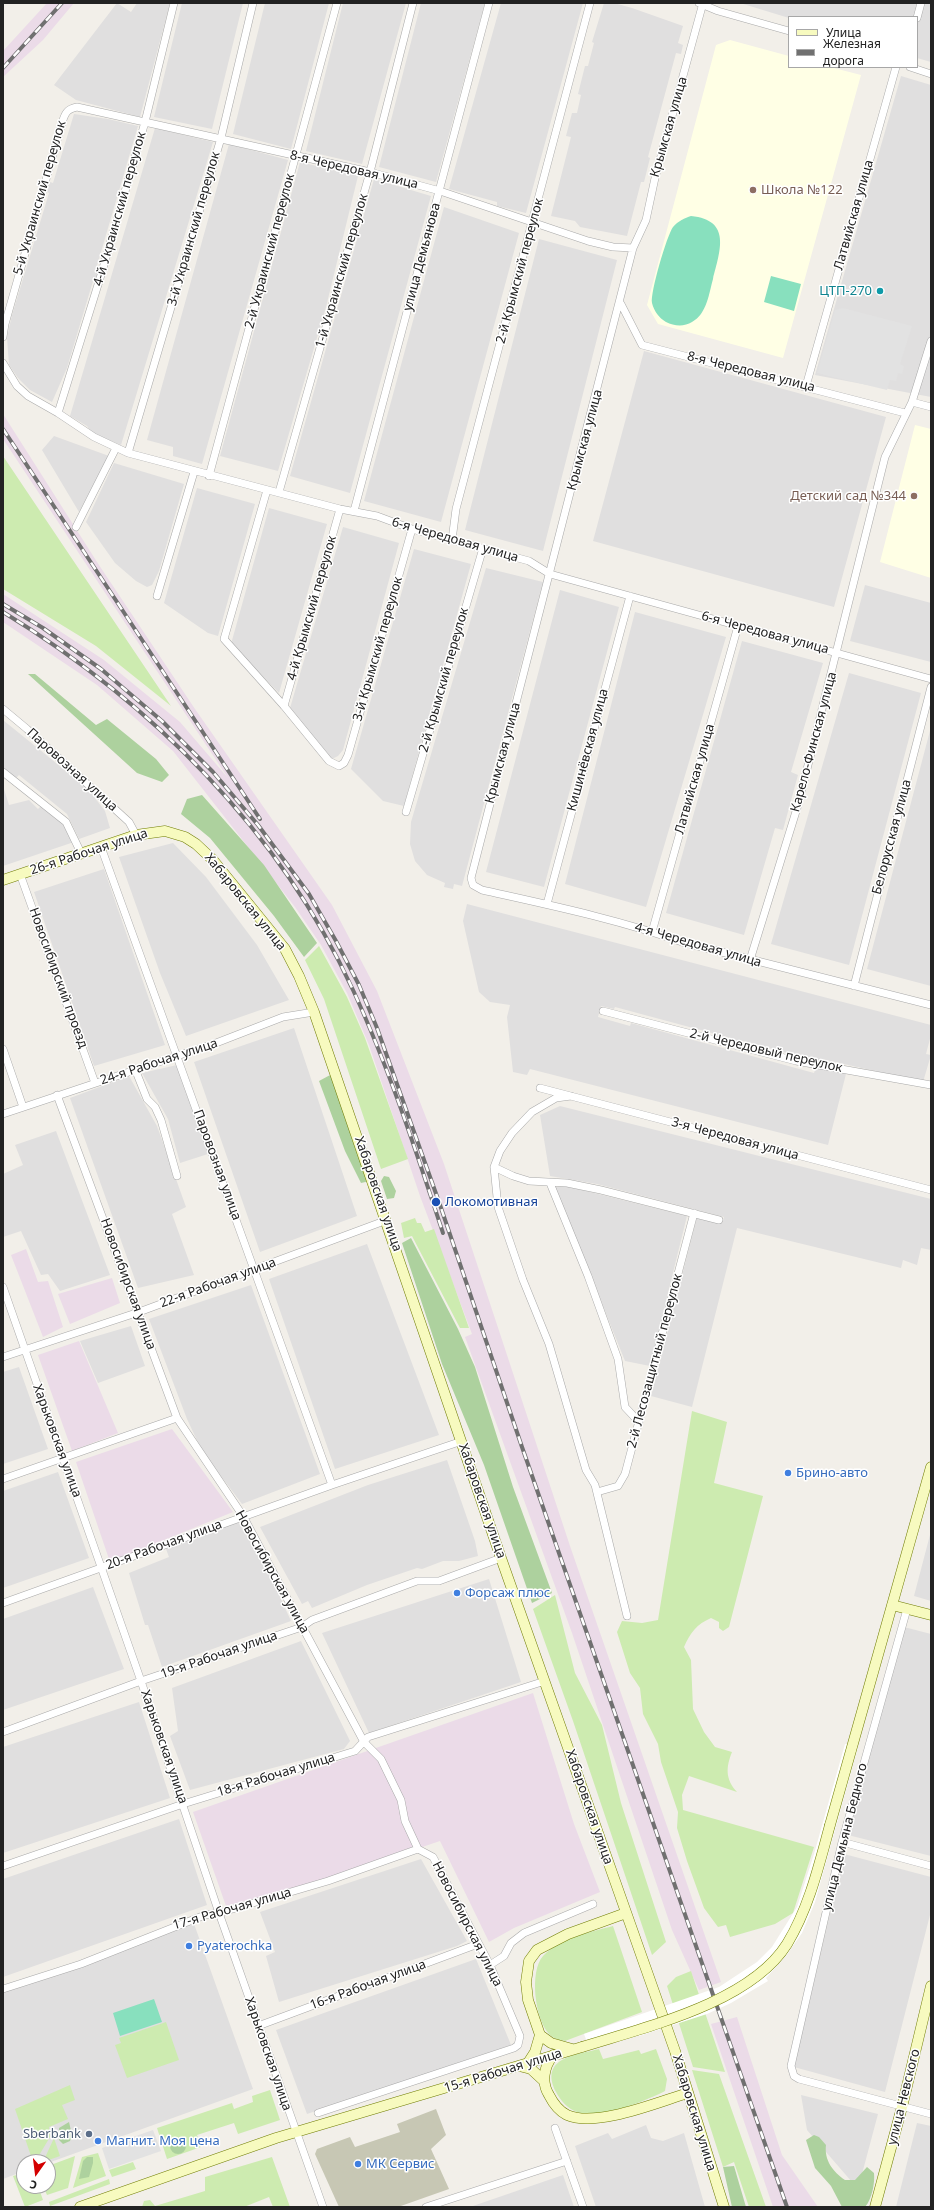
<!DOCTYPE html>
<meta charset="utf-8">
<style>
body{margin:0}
#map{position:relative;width:934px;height:2210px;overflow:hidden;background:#f2efe9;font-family:"Noto Sans",sans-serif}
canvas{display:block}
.frame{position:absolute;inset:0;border:4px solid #222;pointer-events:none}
.legend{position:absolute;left:788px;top:16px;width:130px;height:52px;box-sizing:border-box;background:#fff;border:1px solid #a7a7a7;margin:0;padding:5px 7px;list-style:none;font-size:12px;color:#222}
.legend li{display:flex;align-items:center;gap:8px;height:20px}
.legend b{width:20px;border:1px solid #a7a7a7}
.north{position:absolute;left:16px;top:2154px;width:40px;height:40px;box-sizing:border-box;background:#fff;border:1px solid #a7a7a7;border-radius:50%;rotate:194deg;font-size:11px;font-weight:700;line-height:16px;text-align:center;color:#222}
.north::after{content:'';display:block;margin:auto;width:14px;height:18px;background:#d40000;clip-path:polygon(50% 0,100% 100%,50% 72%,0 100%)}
</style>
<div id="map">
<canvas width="934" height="2210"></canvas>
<div class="frame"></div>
<ul class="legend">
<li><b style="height:5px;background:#f7fabf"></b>Улица</li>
<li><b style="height:5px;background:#707070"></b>Железная дорога</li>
</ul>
<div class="north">С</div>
</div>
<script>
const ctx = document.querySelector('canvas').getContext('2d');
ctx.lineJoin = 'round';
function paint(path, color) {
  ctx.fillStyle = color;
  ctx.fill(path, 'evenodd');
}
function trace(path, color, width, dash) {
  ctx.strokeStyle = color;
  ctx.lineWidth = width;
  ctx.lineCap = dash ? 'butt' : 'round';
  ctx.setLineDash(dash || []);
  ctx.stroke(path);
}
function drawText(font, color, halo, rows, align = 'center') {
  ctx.font = font + ' "Noto Sans",sans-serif';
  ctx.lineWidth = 3;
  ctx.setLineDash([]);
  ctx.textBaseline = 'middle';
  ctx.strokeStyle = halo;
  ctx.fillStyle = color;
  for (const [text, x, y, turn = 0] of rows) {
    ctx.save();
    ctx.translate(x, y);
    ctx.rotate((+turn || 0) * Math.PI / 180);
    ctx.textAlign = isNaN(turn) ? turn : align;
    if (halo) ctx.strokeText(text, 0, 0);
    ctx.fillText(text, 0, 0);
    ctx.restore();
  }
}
const residential = new Path2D(`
 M117,3l14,9 6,-9h33l-30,114 -64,-17 -22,-15z
 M182,3h61l-31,126 -58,-12z
 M265,3h64l-38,146 -58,-15z
 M343,3h63l-44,161 -56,-13z
 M421,3h64l-49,179 -57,-15z
 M501,3h82l-57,210 -29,-7v-4l-48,-13z
 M604,3h10l18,5 51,18 -5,17 5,2 -2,9 -5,-1 -28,104 2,1 -6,24h-3l-14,54 -47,-9 -5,-6 -24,-5 20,-79 -5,-1 6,-23h5l4,-18 -3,-1 7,-28h3l6,-23 -2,-1z
 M740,3h191v59l-14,-4v-41l-128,1z
 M901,76l30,9v312l-116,-22z
 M74,114l34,5 30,7 -42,143 3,1 -3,12 -3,-1 -26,87 -15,34 -22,-12 -12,-12 -9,-13 -2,-28 5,-22 37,-122 -2,-1 3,-10 3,1z
 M155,128l58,14 -92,303 -29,-12 -5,-7 -17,-10z
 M229,144l59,16 -86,304 -29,-8v-9l-26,-7z
 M300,162l58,14 -32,131 -48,164 -58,-15z
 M374,179l57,17 -81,297 -60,-17z
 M444,207l75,26 -78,289 -77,-21z
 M539,239l78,21 -74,291 -78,-21z
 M644,351l242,66 -52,190 -241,-66z
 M54,436l55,20 -30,56 -37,-62z
 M114,463l70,21 -25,87 -7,14 -5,2 -11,-6 -21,-18 -29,-41z
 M197,488l58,16 -37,132 -10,-3 -44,-30z
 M269,508l58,16 -48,169 -48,-49z
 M343,527l56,16 -56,207 -5,6 -6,3 -42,-51z
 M414,549l57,15 -67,242 -21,-5 -32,-32z
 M486,568l57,14 -81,304 -8,-2 -1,5 -9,-2 1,-4 -18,-8 -12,-14 -5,-17 1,-22z
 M865,585l66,18v59l-81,-21z
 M560,590l59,17 -75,280 -58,-15z
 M635,612l91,25 -80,270 -81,-23z
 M742,641l81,22 -32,109 7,3 -15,55 -8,-2 -31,107 -78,-22z
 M849,673l72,20 -72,272 -78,-21z
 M3,720l85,69 17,22 5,17 -31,11 -12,-25 -48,-39 -3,3 -13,-11z
 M931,727v259l-64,-17z
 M3,786l6,19 20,-5 9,9 4,-4 24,21 8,16 -71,24z
 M173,843l33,34 51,68 32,55 -103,36 -26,-63 -41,-116z
 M104,869l61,176 -71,21 -60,-174z
 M467,904l464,121v10l-5,19 5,1 -8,27 -101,-23 -2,3 -77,-21 -1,3 -8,-2v-3l-119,-32 -1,2 -13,-3 -3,11 32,9 1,-3 183,50 2,-6 30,7 -18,71 -298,-76 -3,6 -14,-3 -6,-55 3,-12 -20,-3 -11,-10 -16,-71z
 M294,1028l63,188 -97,36 -66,-190z
 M177,1065l31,89 -28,9 -12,-44 -26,-46z
 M129,1076l28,50 29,81 -14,7 22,61 -56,13 -68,-190z
 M560,1106l371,93v51l-10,-2 -4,17 -14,-5 -2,8 -164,-40 -45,179 -41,-11 46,-179 25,6 2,-6 -127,-33 -47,-8 -10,-61z
 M56,1131l54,144 -50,16 -12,-17 -7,1 -20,-44 -18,6v-63l20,-9 -8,-20z
 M566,1186l121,30 -37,150 -25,-5 -70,-174z
 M367,1244l72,191 -104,34 -66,-190z
 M251,1285l69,189 -78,30 -40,-53 -15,-32 -38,-100z
 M131,1326l14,40 -47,17 -18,-42z
 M19,1367l29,82 -45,15v-92z
 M447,1460l28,81 3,15 -19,5h-16l-21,8 -5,-1 -50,17 -55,23 -4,-7 -6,3 -42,-77 108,-42z
 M58,1472l31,86 -86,30v-97z
 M238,1521l32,54 21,46 -129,46 -14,-42h-3l-16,-52 40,-16 -3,-8z
 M931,1531v70l-17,-5z
 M489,1579l32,103 -152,51 -47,-100z
 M93,1587l31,82 -121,41v-91z
 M904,1627l27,7v222l-83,-21z
 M301,1641l49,100 -6,8 -154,41 -20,-54 8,-5 -6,-43z
 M139,1702l31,96 -167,55v-106z
 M179,1819l28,86 -204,72v-98z
 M844,1854l87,23v34l-46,181 -91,-25z
 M421,1859l46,82 -10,5 -178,56 -13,-46 9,-4 -15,-40z
 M193,1921l60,168 -205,74 -24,-1v9l-21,8v-190z
 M476,1959l35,86 -204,69 -31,-84z
 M801,2095l77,19 -20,75 -51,-59z
 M917,2123l14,3v81h-35z
 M646,2125l5,13 12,3 21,-8 21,74h-109l-21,-61 33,-13 4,6z
 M563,2175l11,32h-104z`);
const industrial = new Path2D(`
 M47,3h27l-31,37 -40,37v-26z
 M3,414l94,148 98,147 137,196 45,86 67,173 126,382 151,436 -22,8 -27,-60 -100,-297 -107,-296 7,-3 -52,-138 -51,-151 -22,-52 -26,-48 -26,-38 -122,-156 -76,-66 -94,-63v-28l101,66 76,62 48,56 -225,-339z
 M26,1249l12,33 10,-1 15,46 -20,10 -32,-82z
 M112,1278l8,25 -50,21 -12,-30z
 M79,1341l39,92 -46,18 -34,-96z
 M172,1429l61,83 -123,50 -34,-100z
 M533,1693l41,131 26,68 -86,36 -25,14 -49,-101 -113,38 -101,27 -33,-94z
 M737,2017l45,138 36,52h-45l-62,-183z`);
const education = new Path2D(`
 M730,40l59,16v11h41l31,8 -78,283 -125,-34 -11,-19 69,-260z
 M915,425l16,4v149l-51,-16z`);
const construction = new Path2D(`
 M436,2109l10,26 -15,14 18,40 -51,18h-59l-24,-53 2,-5 33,-12 5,10 45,-15 -3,-8z`);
const grass = new Path2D(`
 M3,456l168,250 -75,-60 -93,-57z
 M319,946l28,51 18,41 43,121 -27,10 -57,-170 -19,-39z
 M415,1218l2,5h4l4,9 9,-3 35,99h-9l-48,-92 -8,2 -3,-15z
 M692,1411l35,11 -13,61 49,13 -34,131 -6,4 -4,-3v-6l-8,-4c-14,6 -21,15 -27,29l7,13 2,49 11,23 11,15 17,5c-6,15 -7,27 5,40l-48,-16 -7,19 1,15 131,37 -21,66 -18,11 -45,13 -4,-12 -8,2 -14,-19 -17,-47 -10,-33 1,-16 -17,-50 -3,-18 -15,-30 -3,-26 -10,-15 -13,-41 5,-11 20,2 16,-3z
 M555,1595l20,78 27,52 19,78 45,139 -14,13 -79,-234 -40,-112z
 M613,1926l29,86 -77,29c-6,-1 -11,-2 -16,-7 -14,-15 -20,-62 -6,-78 17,-18 47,-24 70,-30z
 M691,1971l34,101 -32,-5 -26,-81 9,-9z
 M166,2022l13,38 -52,18 -12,-33 6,-2 -2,-5z
 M599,2049l4,10 36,-9 2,4 15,-5 11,30 -2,12c-20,10 -65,29 -88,21 -9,-3 -17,-12 -21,-20 -17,-34 19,-37 43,-43z
 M692,2070l27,4 47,133h-17l-15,-45 -11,5z
 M70,2085l5,15 -13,5 6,14 -19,8 1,10 -15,25h-2l-18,-53z
 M270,2090l10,30 -42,14 -4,-11 -37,12 4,12 -34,12 -10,-31 75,-25 2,6 19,-7 -1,-6z
 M54,2138l6,18 -17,6z
 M98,2153l8,23 -33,12 9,-31z
 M75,2156l-7,32 -21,7 -4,-9h5v-20z
 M272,2157l18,50h-17l-4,-10 -25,10h-102l2,-6 6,-1 5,6 50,-15v-14z
 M133,2162l3,7 -24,8 -3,-7z
 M24,2173v13h14l5,14 -18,7 -12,-31z
 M109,2179l1,5 -60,22 -1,-4z`);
const forest = new Path2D(`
 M28,674h7l61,51 11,-6 49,40 13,16 -7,7 -25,-9z
 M202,795l62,70 53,78 -13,14 -30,-41 -64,-78 -29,-24 6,-15z
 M332,1074l38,107 -9,2 -16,-32 -26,-70z
 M384,1176l5,1 7,14 -2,7 -7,1 -6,-18z
 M411,1238l47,91 17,38 38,120 39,106 -20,10 -48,-138 -42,-101 -40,-121z
 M69,2122l3,13 -2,6 -7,3 -4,-4v-12z
 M814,2135l5,2 7,8c-2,15 7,27 19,35h10l12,-13 7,6c1,10 -2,26 -9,34h-23l-11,-21 -16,-18 -9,-28z
 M170 2146a8 8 0 1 1 16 0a8 8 0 1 1-16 0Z
 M87,2157h6v6l-4,14 -10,2 4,-18z
 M734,2166l12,41h-14l-9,-40z`);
const pitch = new Path2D(`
 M691,216c41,4 29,35 22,63 -4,14 -6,35 -21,43 -8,5 -18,4 -26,0 -7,-4 -12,-11 -14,-19 -2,-10 15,-68 21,-76 5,-6 12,-9 18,-11z
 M771,276l30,8 -7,27 -30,-9z
 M154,1999l8,23 -42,14 -7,-23z`);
const parking = new Path2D(`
 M843,308l69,18 -12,38 4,2 -2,8 -4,-1 -2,8 -6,-1 -3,10 -70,-17 18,-63z
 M153,2130l8,21 -52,18 -7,-21z`);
const pier = new Path2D(`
 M845,1744l13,3 -43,155 -13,31 -16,23 -20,22 2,3 -37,22 -24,11 -68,22 -1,-3 -48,17 -6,-16 135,-47 38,-25 15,-15 25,-40 17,-53z`);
const minor = new Path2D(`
 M699,3l19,8 71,20
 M703,3l-48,175 -9,42 -13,28 -162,630 2,7 9,5c67,15 135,29 200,52l249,63
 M917,18l4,-15
 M910,67l21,7
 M621,304l21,41 263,68
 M3,337l2,-13 57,-201c3,-10 5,-14 15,-16l293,65 70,19 148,50 25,6 20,1
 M3,363l14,23 11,10 30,17 36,24 34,16 212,56 37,7 35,13 117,32 21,13 381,105
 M806,386l90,-319
 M912,402l19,5
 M58,413l43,-138 44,-153 29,-119
 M128,453l93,-315 32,-135
 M209,476l128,-473
 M267,490l-43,149 60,67 45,55 10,5 5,-3 4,-8 64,-226
 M279,492l91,-320 43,-169
 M354,511l135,-508
 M76,527l40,-79
 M452,540l4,-31 134,-506
 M157,596l37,-124
 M284,706l56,-197
 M3,709l24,20 102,93 7,13
 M3,772l63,50 15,31
 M406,812l77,-264
 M101,847l231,638
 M20,874l75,209
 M547,904l83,-308
 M652,932l86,-306
 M750,960l48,-155 87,-348 27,-55 19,-61
 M854,986l77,-299
 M603,1011l193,50 135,24
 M3,1049l20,58
 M135,1069l12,30 8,8 6,13 16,56
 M540,1088l391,102
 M57,1095l120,323 66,98 121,226 17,17 20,41 4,21 13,28 15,8 57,108 30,71 -2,9 -4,3 -196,65
 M571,1096l-15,2 -24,14 -20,21 -12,18 -6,16 4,40 25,73 26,64 37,126 9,15 32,131
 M3,1114l213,-71 67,-26 31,-5
 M494,1167l19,9 16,5 38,2 34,7 118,30
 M550,1183l38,93 30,83 7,48 14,15
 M3,1287l138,394 78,232 104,294
 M3,1357l136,-45 248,-92
 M3,1479l174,-61
 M597,1492l21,-6 7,-12 69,-261
 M3,1603l329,-118 130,-44
 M907,1609l-65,233 -51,224 3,10 5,3 132,35
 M3,1732l138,-51 161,-54 10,-7 105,-39h22l62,-23
 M842,1842l89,24
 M3,1866l180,-62 172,-53 13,-14 177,-56
 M490,1965l14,-9 7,-13 13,-10 69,-29
 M3,1989l78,-25 124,-49 14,-2 109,-32 90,-32
 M258,2026l220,-82
 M555,2128l28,79
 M426,2207l141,-46`);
const secondary = new Path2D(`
 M3,880l133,-45 29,-4 20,6 11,7 16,15 73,90 14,27 15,36 187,546 174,493 49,156
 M892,1605l39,10
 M830,1825l101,-358
 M540,2035l11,8 21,6
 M553,2055c-9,12 -12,27 -4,40 4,8 10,16 18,20 29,13 91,-13 121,-22
 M528,2063l7,-11 5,-17 -12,-35 -2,-18 3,-21 8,-11 31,-16 58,-21
 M519,2066l12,3 13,12
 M80,2207l196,-69 306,-91
 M875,2207l27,-100 29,-121`);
const rail = new Path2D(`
 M3,68l59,-65
 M3,429l257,390
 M3,604l40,24 58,41 61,52 51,51 45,53 51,69 27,47 23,44 18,43 62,174 83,245 265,760
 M3,612c149,91 276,218 350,378 36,78 63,161 90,243`);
const secondaryBridge = new Path2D(`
 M582,2047c63,-20 168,-44 205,-103 22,-36 32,-79 43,-119`);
const markers = [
 [753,190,4,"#8d6e63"],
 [880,291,4,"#0f9aa8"],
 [914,496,4,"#8d6e63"],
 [436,1202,5,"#1a4fb4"],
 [788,1473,4,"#3f7fe0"],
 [457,1593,4,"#3f7fe0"],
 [189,1946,4,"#3f7fe0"],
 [89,2134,4,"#5c6f8a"],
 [98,2141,4,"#3f7fe0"],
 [358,2164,4,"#3f7fe0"]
];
const streetNames = [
 ["Крымская улица",669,127,-74],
 ["8-я Чередовая улица",354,170,13],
 ["5-й Украинский переулок",40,198,-74],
 ["4-й Украинский переулок",120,209,-74],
 ["Латвийская улица",854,215,-74],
 ["3-й Украинский переулок",194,229,-74],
 ["2-й Украинский переулок",270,251,-75],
 ["улица Демьянова",422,257,-75],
 ["1-й Украинский переулок",342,271,-74],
 ["2-й Крымский переулок",520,271,-75],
 ["8-я Чередовая улица",751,372,14],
 ["Крымская улица",585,440,-75],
 ["6-я Чередовая улица",455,540,16],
 ["4-й Крымский переулок",312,608,-74],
 ["6-я Чередовая улица",765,633,15],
 ["3-й Крымский переулок",378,649,-74],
 ["2-й Крымский переулок",444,680,-74],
 ["Карело-Финская улица",814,742,-75],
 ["Кишинёвская улица",588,750,-75],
 ["Крымская улица",503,753,-75],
 ["Паровозная улица",72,770,42],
 ["Латвийская улица",695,779,-74],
 ["Белорусская улица",892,837,-75],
 ["26-я Рабочая улица",89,852,-18],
 ["Хабаровская улица",245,902,51],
 ["4-я Чередовая улица",698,945,16],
 ["Новосибирский проезд",58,978,70],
 ["2-й Чередовый переулок",766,1051,13],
 ["24-я Рабочая улица",159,1062,-18],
 ["3-я Чередовая улица",735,1139,15],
 ["Паровозная улица",217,1165,70],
 ["Хабаровская улица",378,1194,71],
 ["22-я Рабочая улица",218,1283,-20],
 ["Новосибирская улица",128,1284,70],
 ["2-й Лесозащитный переулок",655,1361,-75],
 ["Харьковская улица",57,1441,70],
 ["Хабаровская улица",482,1501,71],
 ["20-я Рабочая улица",164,1545,-20],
 ["Новосибирская улица",272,1572,61],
 ["19-я Рабочая улица",219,1655,-19],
 ["Харьковская улица",164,1747,71],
 ["18-я Рабочая улица",276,1775,-17],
 ["Хабаровская улица",589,1807,71],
 ["улица Демьяна Бедного",845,1837,-76],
 ["17-я Рабочая улица",232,1909,-16],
 ["Новосибирская улица",467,1924,63],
 ["16-я Рабочая улица",368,1985,-20],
 ["Харьковская улица",268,2054,71],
 ["15-я Рабочая улица",503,2071,-17],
 ["улица Невского",904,2097,-76],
 ["Хабаровская улица",694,2113,73]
];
const educationNames = [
 ["Школа №122",761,190],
 ["Детский сад №344",906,496,"right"]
];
const cultureNames = [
 ["ЦТП-270",872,291]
];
const transitNames = [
 ["Локомотивная",445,1202]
];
const shopNames = [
 ["Брино-авто",796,1473],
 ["Форсаж плюс",465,1593],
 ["Pyaterochka",197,1946],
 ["Магнит. Моя цена",106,2141],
 ["МК Сервис",366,2164]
];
const serviceNames = [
 ["Sberbank",81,2134]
];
paint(residential, '#e0dfdf');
paint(industrial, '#ebdbe8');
paint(education, '#ffffe5');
paint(construction, '#c7c7b4');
paint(grass, '#cdebb0');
paint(forest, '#add19e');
paint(pitch, '#88e0be');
paint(parking, '#e2e2e2');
paint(pier, '#fff');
trace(minor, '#a9a9a9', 8);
trace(secondary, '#707d05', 11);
trace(minor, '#fff', 7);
trace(secondary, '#f7fabf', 10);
trace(rail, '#707070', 4);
trace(rail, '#fff', 2.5, [8]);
trace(secondaryBridge, '#707d05', 11, []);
trace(secondaryBridge, '#f7fabf', 10);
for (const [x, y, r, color] of markers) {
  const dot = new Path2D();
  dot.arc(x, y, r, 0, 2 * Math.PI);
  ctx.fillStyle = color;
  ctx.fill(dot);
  trace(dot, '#fff', 1.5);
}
drawText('13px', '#222', '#fff', streetNames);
drawText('13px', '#785e54', '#fff', educationNames, 'left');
drawText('13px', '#0d838f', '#fff', cultureNames, 'right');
drawText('13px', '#164399', '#fff', transitNames, 'left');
drawText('13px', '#366cbe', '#fff', shopNames, 'left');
drawText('13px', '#4e5e75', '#fff', serviceNames, 'right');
</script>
